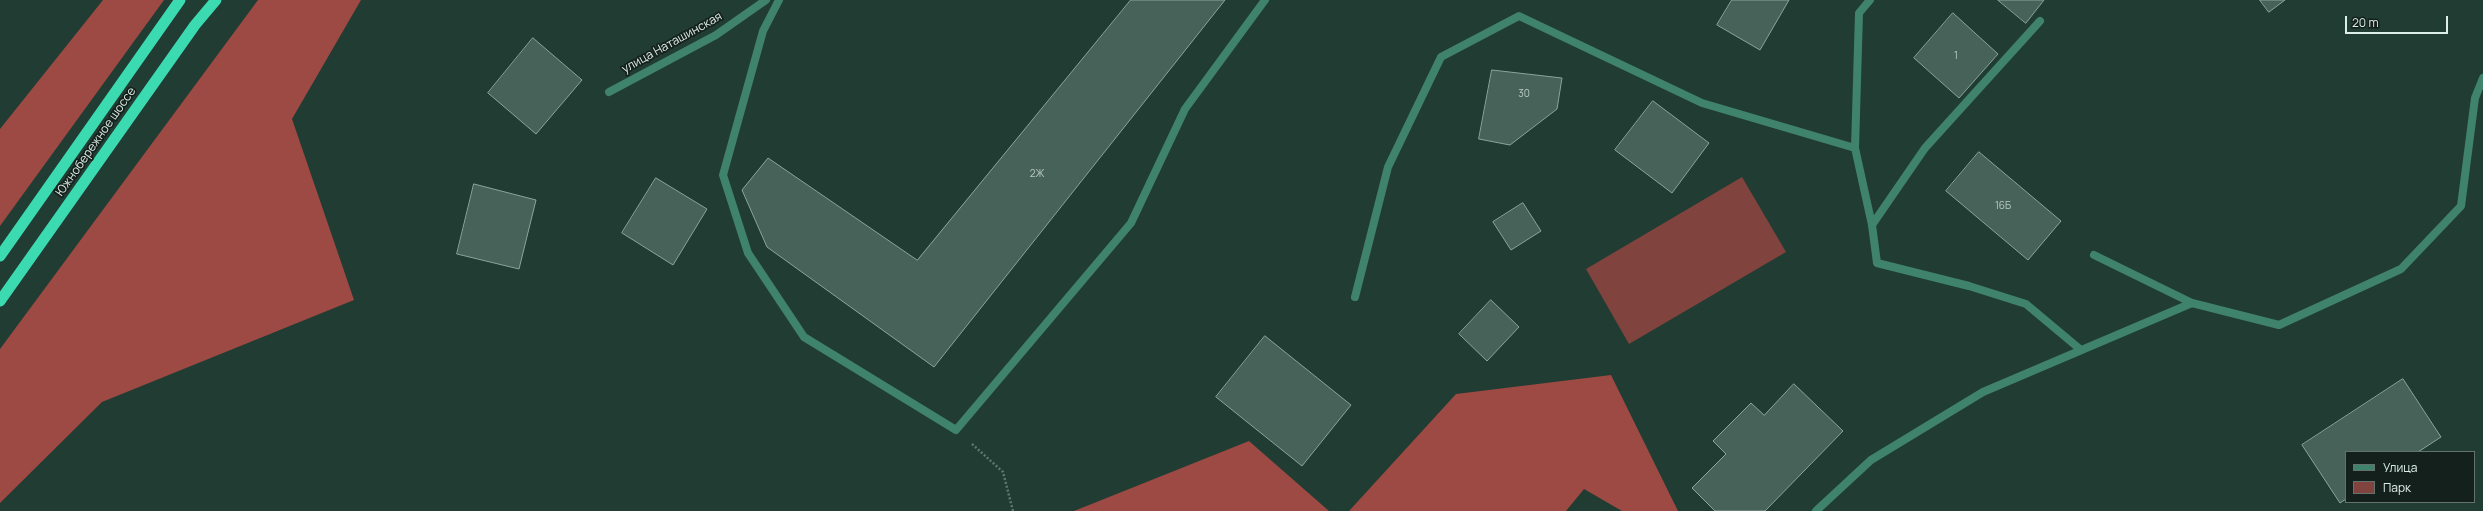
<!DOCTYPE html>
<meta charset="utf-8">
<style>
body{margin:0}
#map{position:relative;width:2483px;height:511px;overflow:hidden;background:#213c33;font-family:Manrope,sans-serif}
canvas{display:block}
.legend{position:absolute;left:2345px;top:451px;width:130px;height:52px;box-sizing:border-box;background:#14201c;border:1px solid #64726d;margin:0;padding:5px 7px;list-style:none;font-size:12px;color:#ddede7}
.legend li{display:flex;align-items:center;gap:8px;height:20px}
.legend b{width:20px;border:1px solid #64726d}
.scale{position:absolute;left:2345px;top:16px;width:103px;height:18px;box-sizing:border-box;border:2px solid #ddede7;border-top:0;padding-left:5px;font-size:12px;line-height:14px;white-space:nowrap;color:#ddede7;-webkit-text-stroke:3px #14201c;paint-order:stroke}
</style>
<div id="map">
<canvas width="2483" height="511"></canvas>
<ul class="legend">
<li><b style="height:5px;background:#40836d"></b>Улица</li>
<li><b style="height:11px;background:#80433e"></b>Парк</li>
</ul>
<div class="scale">20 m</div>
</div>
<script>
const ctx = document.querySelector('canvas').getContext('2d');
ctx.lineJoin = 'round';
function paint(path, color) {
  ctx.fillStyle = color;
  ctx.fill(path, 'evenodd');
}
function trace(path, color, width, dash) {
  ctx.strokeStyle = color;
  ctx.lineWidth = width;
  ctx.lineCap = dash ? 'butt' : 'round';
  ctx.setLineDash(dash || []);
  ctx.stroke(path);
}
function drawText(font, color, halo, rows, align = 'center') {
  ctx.font = font + ' Manrope,sans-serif';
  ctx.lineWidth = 3.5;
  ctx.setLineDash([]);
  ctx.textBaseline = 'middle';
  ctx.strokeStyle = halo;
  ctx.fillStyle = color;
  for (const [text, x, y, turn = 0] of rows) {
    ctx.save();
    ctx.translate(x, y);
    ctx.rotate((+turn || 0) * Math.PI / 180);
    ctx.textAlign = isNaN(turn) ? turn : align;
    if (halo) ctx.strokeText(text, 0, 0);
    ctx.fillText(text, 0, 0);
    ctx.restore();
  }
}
const green = new Path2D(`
 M1742,177l44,75 -157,92 -43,-75z`);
const forest = new Path2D(`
 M103,0h61l-164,226v-97z
 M258,0h103l-69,119 62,181 -252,102 -102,101v-154z
 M1611,375l67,136h-56l-38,-22 -18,22h-217l107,-117z
 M1249,441l80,70h-255z`);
const building = new Path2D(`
 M1131,0h94l-291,367 -167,-120 -25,-57 26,-32 149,102z
 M1732,0h57l-29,50 -43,-25z
 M1998,0h46l-18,23z
 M2260,0h25l-16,12z
 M1953,13l45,41 -39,44 -45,-40z
 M533,38l49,42 -46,54 -48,-41z
 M1492,70l70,8 -5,31 -47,36 -31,-6z
 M1653,101l56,42 -37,50 -57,-43z
 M1979,152l82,69 -33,39 -82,-69z
 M656,178l51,31 -34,56 -51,-32z
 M474,184l62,16 -17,69 -62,-15z
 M1523,203l18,28 -30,19 -18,-28z
 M1491,300l28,27 -32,34 -28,-27z
 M1265,336l86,69 -49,61 -86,-69z
 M2403,379l38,58 -23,15h-72v47l-6,4 -38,-58z
 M1794,384l49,47 -78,80h-50l-23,-23 34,-34 -13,-13 38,-38 13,12z`);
const path = new Path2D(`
 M972,444l31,28 10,39`);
const service = new Path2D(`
 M779,0l-16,31 -40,144 25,78 56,84 152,93 175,-207 54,-114 80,-109
 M609,92l107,-57 50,-35
 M1855,148l4,-135 11,-13
 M1872,225l53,-77 115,-127
 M2094,255l98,48`);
const minor = new Path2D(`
 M1355,297l33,-130 53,-110 78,-41 183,87 153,45 17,77 5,38 92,23 57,18 55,46
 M1816,511l55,-51 112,-68 209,-89 87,22 122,-56 60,-63 14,-108 8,-20`);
const trunk = new Path2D(`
 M0,256l180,-256
 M0,301l195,-276 21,-25`);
const numberNames = [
 ["1",1956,56],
 ["30",1524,94],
 ["2Ж",1037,174],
 ["16Б",2003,206]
];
const streetNames = [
 ["улица Наташинская",672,43,-29],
 ["Южнобережное шоссе",96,142,-55]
];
paint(green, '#80433e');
paint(forest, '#9c4a43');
paint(building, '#476359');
trace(building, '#88a69b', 1);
trace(path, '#5f766e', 2.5, [2, 2]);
trace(service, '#40836d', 8);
trace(minor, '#40836d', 8);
trace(trunk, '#3cdab0', 11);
drawText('10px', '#b8cac4', null, numberNames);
drawText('12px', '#ddede7', '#14201c', streetNames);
</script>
